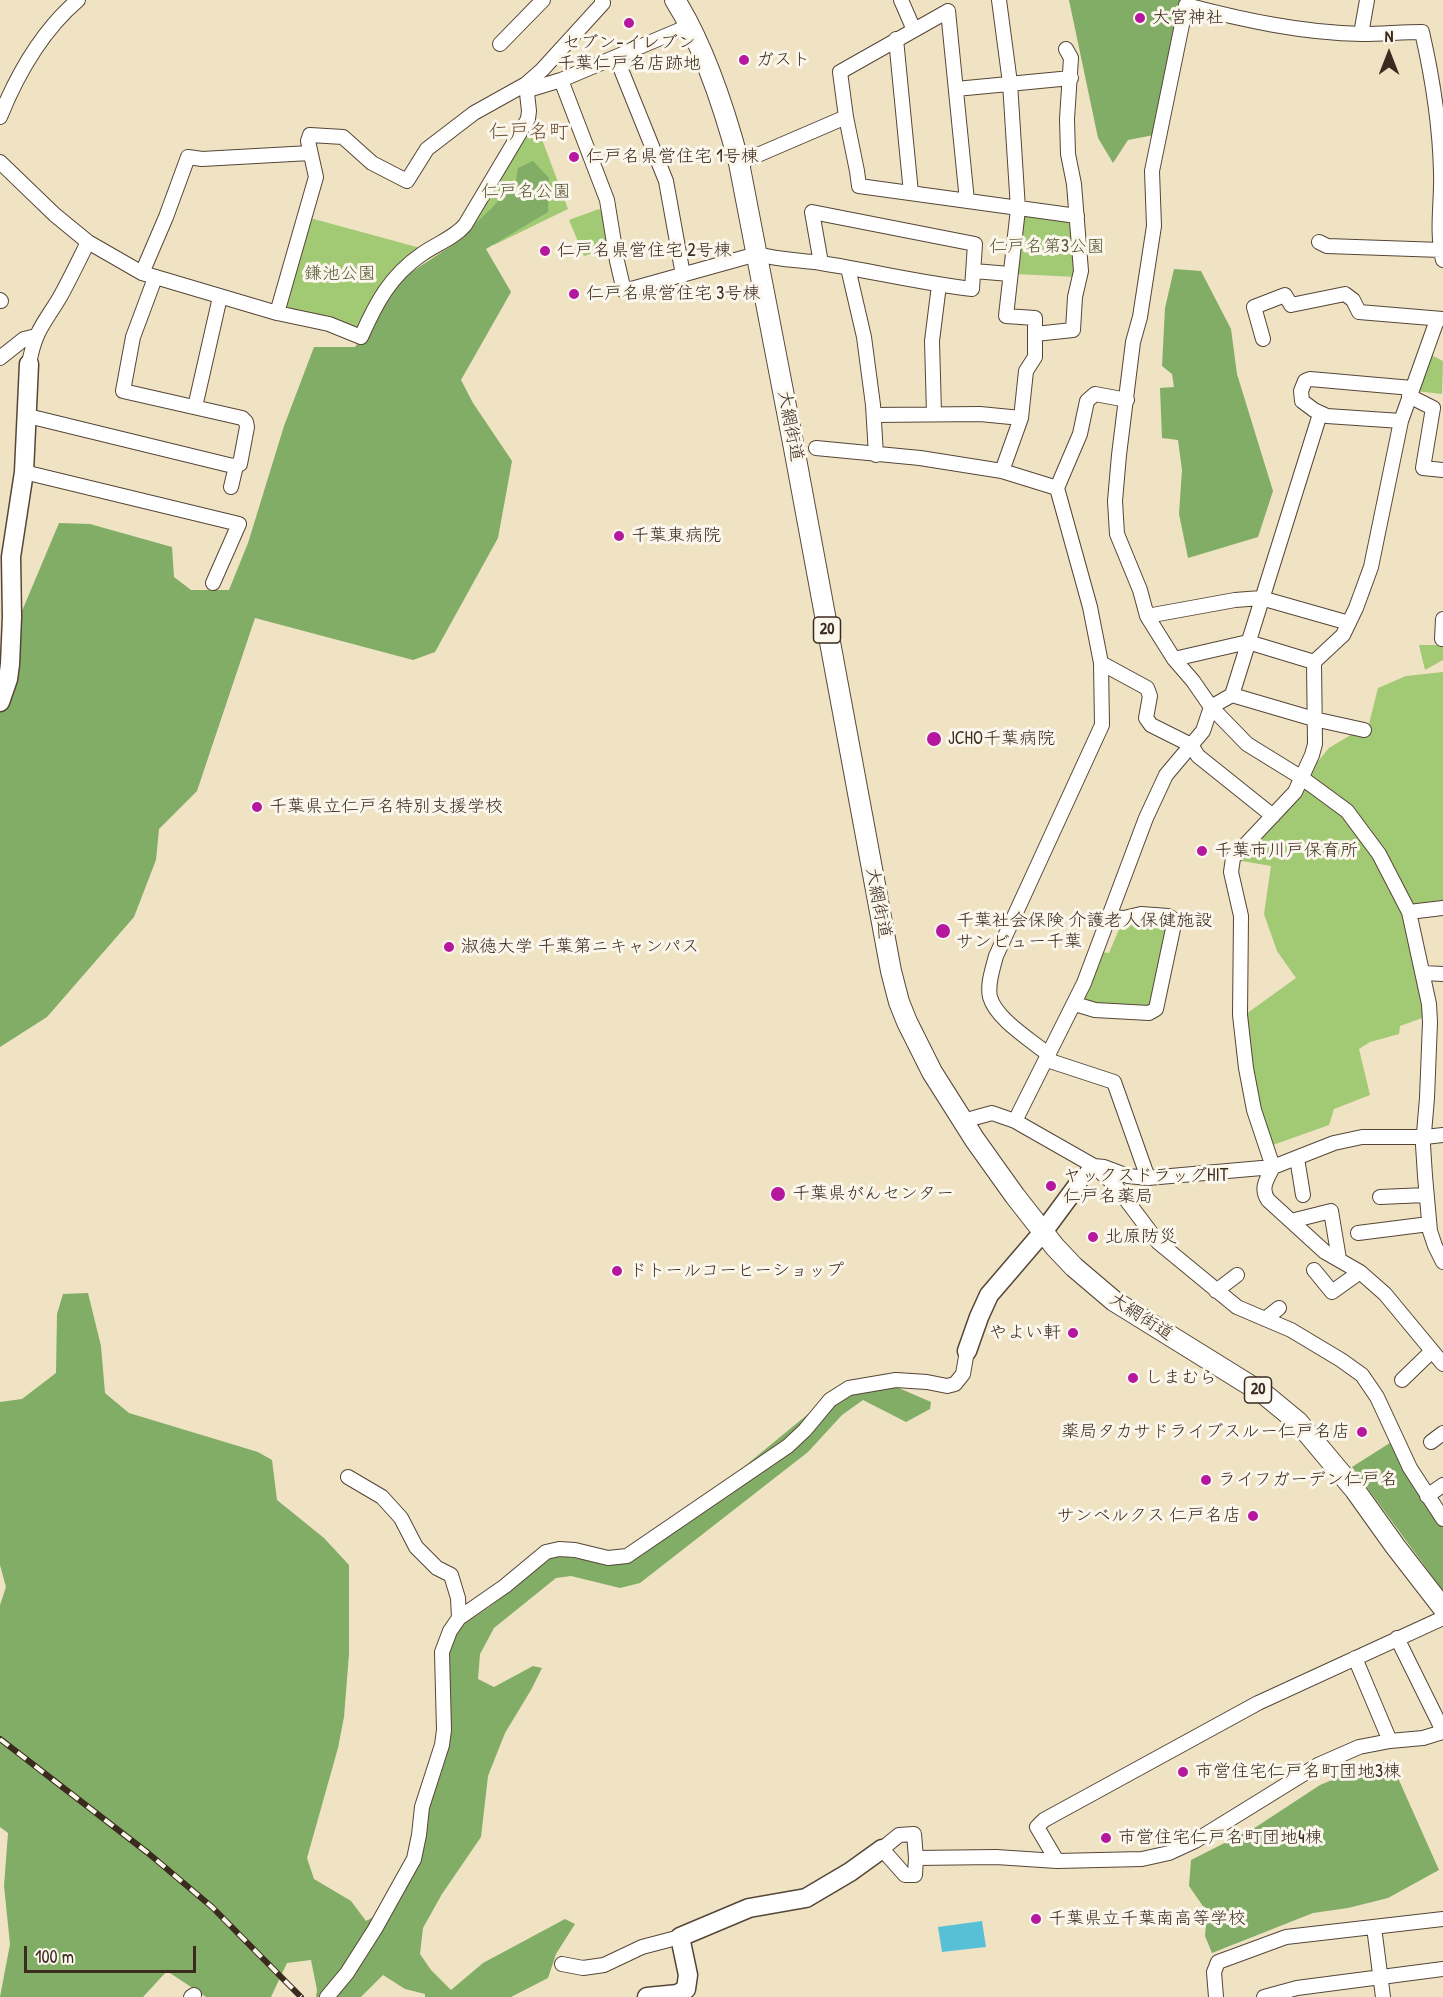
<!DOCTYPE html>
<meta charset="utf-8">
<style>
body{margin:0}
#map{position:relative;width:1443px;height:1997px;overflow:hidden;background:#efe3c4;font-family:"Patrick Hand",sans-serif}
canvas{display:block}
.north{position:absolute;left:1359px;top:24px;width:60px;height:60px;-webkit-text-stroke:4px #fbf7ec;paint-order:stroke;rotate:0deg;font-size:16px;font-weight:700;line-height:24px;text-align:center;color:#3b2a1e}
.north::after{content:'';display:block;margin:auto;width:21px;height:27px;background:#3b2a1e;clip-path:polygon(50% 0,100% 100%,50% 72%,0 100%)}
.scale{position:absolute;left:24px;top:1946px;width:172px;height:27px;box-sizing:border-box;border:3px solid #3b2a1e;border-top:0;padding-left:8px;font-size:18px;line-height:21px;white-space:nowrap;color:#3b2a1e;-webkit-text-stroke:4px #fbf7ec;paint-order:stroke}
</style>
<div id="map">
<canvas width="1443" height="1997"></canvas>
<div class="north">N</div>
<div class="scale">100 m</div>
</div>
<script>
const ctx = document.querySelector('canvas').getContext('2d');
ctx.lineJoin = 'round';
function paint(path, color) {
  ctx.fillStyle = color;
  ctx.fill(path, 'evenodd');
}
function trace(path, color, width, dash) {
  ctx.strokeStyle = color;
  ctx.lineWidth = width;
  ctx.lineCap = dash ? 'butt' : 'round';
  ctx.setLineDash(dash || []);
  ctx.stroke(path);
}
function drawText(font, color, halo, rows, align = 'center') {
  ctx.font = font + ' "Patrick Hand","Klee One",sans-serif';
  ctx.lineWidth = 6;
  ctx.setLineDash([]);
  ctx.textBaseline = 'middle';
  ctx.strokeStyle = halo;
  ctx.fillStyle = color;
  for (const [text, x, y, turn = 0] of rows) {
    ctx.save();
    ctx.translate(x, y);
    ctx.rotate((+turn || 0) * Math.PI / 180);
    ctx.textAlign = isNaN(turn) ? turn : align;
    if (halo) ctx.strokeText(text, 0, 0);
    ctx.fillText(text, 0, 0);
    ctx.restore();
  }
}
const green = new Path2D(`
 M534,118l34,91 -74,36 -23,-22z
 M599,209l3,2 7,37 -25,8 -15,-36z
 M1024,216l47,6 5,55 -60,-3z
 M310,218l114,31 -63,84 -73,-22 -2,-5z
 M1431,355l12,6 -1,33 -26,-3z
 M1419,645h24v15l-18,10z
 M1443,672v233l-38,4 20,108 -25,9 -1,8 -29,8 -11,7 11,46 -36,14 -5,16 -59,21 -14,-44 -10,-88 50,-36 -19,-27 -13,-37 7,-48 -35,-6 93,-112 40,-24 9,-36 28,-12z
 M1140,918l30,4 -19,82 -6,4 -47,-5 -14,-4 -1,-2 18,-45 8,1 13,-31z`);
const forest = new Path2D(`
 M1069,0h115l-25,134 -31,6 -15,23 -15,-25z
 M533,161l16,17 -1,34 -62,37 25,43 -50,88 12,23 39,58 -14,77 -63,114 -22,8 -158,-42 -58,173 -38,38 -3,31 -22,57 -87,100 -47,30v-348l22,-88 37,-88 31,1 82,23 2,30 17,13h38l19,-47 36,-117 30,-79h41l49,-70 47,-31 41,-38 24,-28 2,-12z
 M1174,269l27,2 30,58 6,45 36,117 -15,46 -70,21 -9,-44 3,-44 -4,-30 -16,-2 -2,-50 14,-1 -2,-13 -10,-8 3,-58z
 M88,1293l13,53 4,47 24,20 129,39 14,8 5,40 47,38 25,27v89l-5,63 -6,31 -31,110 7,21 37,22 15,20 27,-14 30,-55 5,-40 23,-81 -4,-96 42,-28 66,-52 32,5 51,-6 198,-163 35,-15 60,26 -1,7 -24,13 -43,-22 -21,15 -34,37 -168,131 -20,5 -49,-12 -15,2 -62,50 -14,26 -2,25 16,8 39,-21 9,2 -11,22 -26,43 -17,43 -7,61 -39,57 -19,34 -3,26 11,16 20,20 32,-27 82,-44 10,5 -19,30 -8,24 -37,19h-86v-3l-20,-5 -22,-14 -22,22h-45l1,-7 -6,-30 -24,3 -16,34h-65l-39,-26 -24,26h-143l10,-53 -6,-58 4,-53 -8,-6v-222l6,-18 -6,-22v-163l22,-3 34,-26 1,-59 6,-20z
 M1393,1441l50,84v66l-91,-124z
 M1390,1760l49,110 -51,28 -40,10 -35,5 -101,40 -7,-17 2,-24 -18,-26 2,-26 65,-33 64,-42 31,-13z`);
const water = new Path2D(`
 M982,1921l4,26 -44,5 -4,-25z`);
const street = new Path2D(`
 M901,0l13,30
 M999,0l11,83 8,126 -12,107 29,2v39l-9,14 -5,47 -19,53
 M1361,34l6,-34
 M896,39l15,154
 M500,44l43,-44
 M616,57l50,124 17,94
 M561,80l46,120 10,61 7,30 133,-37c21,6 43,6 64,9 51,8 100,20 151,26l3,-45 -163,-32 9,51
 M956,89l115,-11
 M528,90l33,-10 128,-54
 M0,117c17,-42 43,-87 78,-117
 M0,162l55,53 33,27 54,31 135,40 52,11 32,13c15,-34 29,-61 61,-83 14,-10 32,-16 43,-29l63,-106 1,-8 -3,-27
 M739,163l107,-46
 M967,201l-19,-190 -108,61 6,45 11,54 2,15 218,30
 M1319,242l8,4 114,4
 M1443,260c-7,-29 -1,-58 -2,-87 -1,-50 -8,-93 -19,-141 -20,0 -40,2 -60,2 -59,-1 -119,-14 -176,-29l-34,166 2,55 -14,91 -7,25 -14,113 -4,46 2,33 23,56 7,26 27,43 19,22 18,26 36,37 55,34 45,33 32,43 30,58 20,92 1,18 -3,76 -4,47 2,31 5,55 5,15 8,16
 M848,268l16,69 9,68 3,50
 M974,271l36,3
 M142,273l24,-56 22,-60 14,2 108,-6
 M0,300l1,1
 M277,313l39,-136 -8,-36 2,-6 33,2 29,26 35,18 20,-32 47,-36 52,-29 16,-14 61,-67 -1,-3
 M1437,320l-36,101 -30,146 -15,41 -13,27 -29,27 1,82 -3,11 -17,37 -62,66 -2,14 10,44 -1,99 6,53 8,42 19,57c-6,12 -13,21 -5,33l57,52 35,20 25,22 58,70
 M1035,334l38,-4 2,-33 6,-26 -7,-87 -6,-30 -1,-35 4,-61 -5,-9
 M1263,339l-9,-32 31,-12 6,10 54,-11 8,6 6,12 84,7
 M0,358l24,-19 12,-3
 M29,364c6,-34 15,-40 31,-67 10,-18 19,-37 28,-55
 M1409,396l24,12 -10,60 20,2
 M195,407l25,-110
 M934,413l-2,-72 7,-56
 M874,415l106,-1 41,4
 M28,416l205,50 7,-2 7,-37 -1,-5 -4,-4 -119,-27 10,-54 22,-59
 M1401,421l-74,-5 -13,-6 -12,-9 -1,-10 4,-10 5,-2 102,9
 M816,448l104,10 82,13 55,17
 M24,472l215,52 -26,59
 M231,487l5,-21
 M1147,616l88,-16 26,-2 88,25
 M1442,639l1,-20
 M1174,659l74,-17 66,20
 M1101,663l46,25 3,8 -4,22 5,7 40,20 7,11 75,60
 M1232,695l88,-281
 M1409,912l34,-4
 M1423,973l20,1
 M1075,1004l20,6 54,3 7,-4 18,-85 -1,-5 -5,-3 -27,-2 -17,4 -15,-1
 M1049,1055c-18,-15 -53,-36 -59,-58 -3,-13 3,-29 6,-41l106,-231 -1,-62 -11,-56 -33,-119 23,-54 7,-33 8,-7 32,6
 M1047,1060l67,22 34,96
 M963,1121l29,-8 23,8 79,45 21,19 43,57 79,65 54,23 50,30 21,15 15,22 33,71 33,51
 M1015,1121l69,-138 62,-165 20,-43 37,-44 8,-24 21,-12 82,24 50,11
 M1297,1158l6,37
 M1077,1186l10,-14 7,-6 10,1 24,9 20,2 125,-11 61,-24 28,-6h63l18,-2
 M1380,1197l46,-2
 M1291,1221l40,-10 8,48
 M1358,1233l71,-9
 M1314,1270l18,22 28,-20
 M1216,1291l21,-16
 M1265,1319l14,-11
 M1402,1380l30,-29
 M1431,1442l12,-9
 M348,1477l34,20 19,21 15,29 21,21 14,7 7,23 1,20
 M1427,1496l16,-11
 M1397,1638l46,93
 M1355,1658l35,83
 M914,1834l2,24 -1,17h-10l-23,-26 17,-14z
 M916,1858l80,-1 61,4 85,-2 27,-6 26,-12 123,-76 41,-18 31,-6 33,-3 20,-6
 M1057,1861l-20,-34 7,-7 214,-117 185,-85
 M1374,1927l9,70
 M562,1964l21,4 21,-3 38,-18 38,-10
 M191,1997l3,-2
 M327,1997l20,-24 28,-44 39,-70 5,-24 3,-28 20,-62 2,-15 -2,-78 8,-21 9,-13 46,-32 41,-34 13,-3 16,1 33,8 19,-2 161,-110 17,-16 25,-30 19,-12 47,-8 31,2 20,4 8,-2 8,-10 4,-23
 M1216,1997l-2,-25 4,-10 68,-25 157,-18
 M1264,1997l33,-9 146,-19`);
const secondary = new Path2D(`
 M0,702l8,-23 2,-15 2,-47 -1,-60 13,-85 5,-108
 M967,1351l12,-34 10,-22 54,-63 34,-46
 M647,1997l31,-3 8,-5 2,-14 -8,-38 69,-29 57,-10 44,-26 32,-23`);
const primary = new Path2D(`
 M675,0c29,46 50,111 64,163l55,285 97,523 8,31 8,20 25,50 43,68 40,56 40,51 19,20 40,34 150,93 34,28 57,68 40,56 48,62`);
const rail = new Path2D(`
 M0,1739l148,114 64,54 89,90`);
const markers = [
 [1140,18,6,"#b5179e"],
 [629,23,6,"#b5179e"],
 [744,60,6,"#b5179e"],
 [574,157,6,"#b5179e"],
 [545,251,6,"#b5179e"],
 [574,294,6,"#b5179e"],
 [619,536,6,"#b5179e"],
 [934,739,8,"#b5179e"],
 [257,807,6,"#b5179e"],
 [1202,851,6,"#b5179e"],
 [943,931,8,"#b5179e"],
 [449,947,6,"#b5179e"],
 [1051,1186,6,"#b5179e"],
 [778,1194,8,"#b5179e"],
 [1093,1237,6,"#b5179e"],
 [617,1271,6,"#b5179e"],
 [1073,1333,6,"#b5179e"],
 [1133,1378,6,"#b5179e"],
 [1362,1432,6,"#b5179e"],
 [1206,1480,6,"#b5179e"],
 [1253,1516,6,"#b5179e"],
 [1183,1772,6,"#b5179e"],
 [1106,1838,6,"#b5179e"],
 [1036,1919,6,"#b5179e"]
];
const shields = [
 [827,630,27],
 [1258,1390,27]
];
const shieldNames = [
 ["20",827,630],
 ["20",1258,1390]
];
const poiNames = [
 ["大宮神社",1152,18],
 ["セブン-イレブン",629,43,"center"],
 ["千葉仁戸名店跡地",629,64,"center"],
 ["ガスト",756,60],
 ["仁戸名県営住宅 1号棟",586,157],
 ["仁戸名県営住宅 2号棟",557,251],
 ["仁戸名県営住宅 3号棟",586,294],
 ["千葉東病院",631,536],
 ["JCHO千葉病院",948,739],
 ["千葉県立仁戸名特別支援学校",269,807],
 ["千葉市川戸保育所",1214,851],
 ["千葉社会保険 介護老人保健施設",956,921],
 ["サンビュー千葉",956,942],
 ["淑徳大学 千葉第ニキャンパス",461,947],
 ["ヤックスドラッグHIT",1063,1176],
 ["仁戸名薬局",1063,1197],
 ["千葉県がんセンター",792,1194],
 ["北原防災",1105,1237],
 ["ドトールコーヒーショップ",629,1271],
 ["やよい軒",1061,1333,"right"],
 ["しまむら",1145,1378],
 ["薬局タカサドライブスルー仁戸名店",1350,1432,"right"],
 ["ライフガーデン仁戸名",1218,1480],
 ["サンベルクス 仁戸名店",1241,1516,"right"],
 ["市営住宅仁戸名町団地3棟",1195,1772],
 ["市営住宅仁戸名町団地4棟",1118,1838],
 ["千葉県立千葉南高等学校",1048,1919]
];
const parkNames = [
 ["仁戸名公園",526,192],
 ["仁戸名第3公園",1047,247],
 ["鎌池公園",340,274]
];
const streetNames = [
 ["大網街道",790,426,79],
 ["大網街道",878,903,79],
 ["大網街道",1141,1317,33]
];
const neighbourhoodNames = [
 ["仁戸名町",529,133]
];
paint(green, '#a2c974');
paint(forest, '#81ad66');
paint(water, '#58c0d6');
trace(street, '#564637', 16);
trace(secondary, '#564637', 21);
trace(primary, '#564637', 22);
trace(street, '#fff', 14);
trace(secondary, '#fff', 18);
trace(primary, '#fff', 20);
trace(rail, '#3b2a1e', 6);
trace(rail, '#fbf7ec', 4, [11]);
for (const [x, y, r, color] of markers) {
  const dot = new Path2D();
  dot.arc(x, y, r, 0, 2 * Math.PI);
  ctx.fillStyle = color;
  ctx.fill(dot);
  trace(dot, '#fbf7ec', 2);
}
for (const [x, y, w] of shields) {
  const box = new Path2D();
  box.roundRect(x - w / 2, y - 13, w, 26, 4.5);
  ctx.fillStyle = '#fbf7ec';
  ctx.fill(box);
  trace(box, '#3b2a1e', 1.5);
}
drawText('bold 16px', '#3b2a1e', null, shieldNames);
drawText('18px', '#3b2a1e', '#fbf7ec', poiNames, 'left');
drawText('18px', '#5a5a38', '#fbf7ec', parkNames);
drawText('18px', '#3b2a1e', '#fbf7ec', streetNames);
drawText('20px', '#715239', '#fbf7ec', neighbourhoodNames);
</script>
